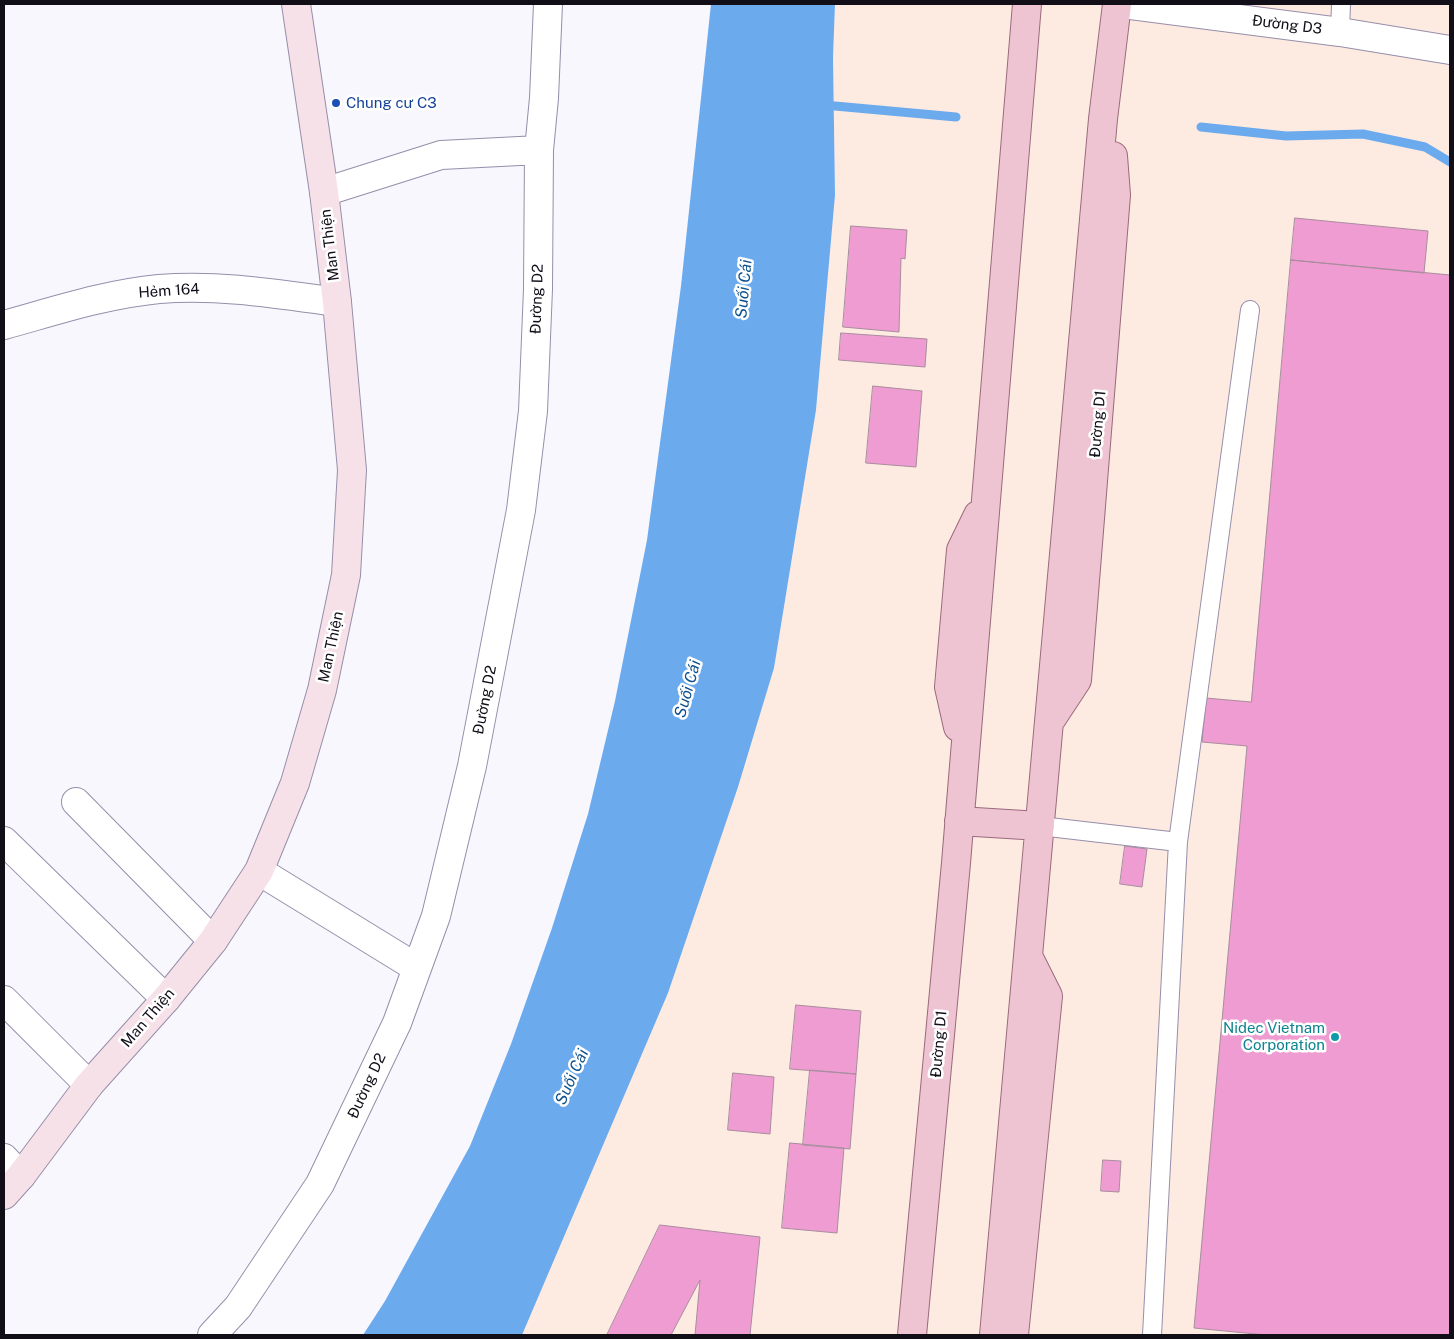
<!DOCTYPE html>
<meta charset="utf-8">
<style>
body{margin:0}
#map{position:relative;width:1454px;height:1339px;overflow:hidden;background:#f9f7fe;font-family:"Public Sans",sans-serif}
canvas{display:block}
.frame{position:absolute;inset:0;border:5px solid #110e18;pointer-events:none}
</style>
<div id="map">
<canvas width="1454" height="1339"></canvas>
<div class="frame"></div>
</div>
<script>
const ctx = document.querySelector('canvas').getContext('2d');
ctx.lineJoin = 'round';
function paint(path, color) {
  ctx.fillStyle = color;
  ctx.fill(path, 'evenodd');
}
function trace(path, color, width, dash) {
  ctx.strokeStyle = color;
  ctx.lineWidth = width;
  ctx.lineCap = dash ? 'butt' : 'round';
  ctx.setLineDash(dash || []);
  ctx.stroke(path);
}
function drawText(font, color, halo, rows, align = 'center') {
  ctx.font = font + ' "Public Sans",sans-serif';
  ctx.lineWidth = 5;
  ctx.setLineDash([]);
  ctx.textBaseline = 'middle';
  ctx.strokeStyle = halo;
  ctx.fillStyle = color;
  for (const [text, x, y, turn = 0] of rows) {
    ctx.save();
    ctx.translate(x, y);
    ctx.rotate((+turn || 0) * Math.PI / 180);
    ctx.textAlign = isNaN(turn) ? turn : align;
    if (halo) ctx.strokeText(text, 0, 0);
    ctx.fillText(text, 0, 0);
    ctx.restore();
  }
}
const industrial = new Path2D(`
 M835,4h615v1331h-928l146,-342 70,-206 36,-119 42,-258 19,-215 -2,-138z`);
const water = new Path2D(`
 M711,4h124l-2,53 2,138 -19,215 -42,258 -36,119 -70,206 -146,342h-159l22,-34 85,-155 41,-102 41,-116 36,-114 27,-113 32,-161 34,-254z`);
const stream = new Path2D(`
 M824,105l132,12
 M1201,127l85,9 77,-2 62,13 25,15`);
const building = new Path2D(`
 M1295,218l133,13 -4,42 -133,-13z
 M851,226l56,4 -2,29 -4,-1 -2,74 -56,-5z
 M1291,260l159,15v1060h-184l-72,-7 53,-582 -45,-4 4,-44 45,4z
 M841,333l86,6 -2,28 -86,-7z
 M873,386l49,5 -6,76 -50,-4z
 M1125,846l22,3 -5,38 -22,-3z
 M796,1005l65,6 -5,63 -66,-5z
 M810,1070l46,4 -6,75 -47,-4z
 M733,1073l41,4 -4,57 -42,-4z
 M790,1143l54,5 -7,85 -55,-5z
 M1103,1160l18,1 -2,31 -18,-1z
 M660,1225l100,12 -10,98h-55l5,-55 -29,55h-64z`);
const lane = new Path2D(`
 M1340,32l1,-28
 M1040,826l138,16
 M1152,1335l26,-493 72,-532`);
const street = new Path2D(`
 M1123,4l217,28 110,18
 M324,192l117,-37 98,-5
 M4,325c51,-14 102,-31 155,-36 60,-5 119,5 178,13
 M76,802l137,139
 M4,841l162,158
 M259,871l158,97
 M4,1000l85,85
 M4,1158l17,18
 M212,1335l26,-28 82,-123 77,-161 39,-107 36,-150 49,-256 12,-99 5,-122 1,-139 5,-52 4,-94`);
const secondary = new Path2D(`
 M4,1195l17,-19 68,-91 77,-86 47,-58 46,-70 36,-88 27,-93 24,-115 6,-105 -15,-168 -13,-110 -28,-188`);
const primary = new Path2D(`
 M1052,718l25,-38 39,-485 -3,-39
 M958,727l-9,-40 12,-137 17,-35
 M959,821l81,5
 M912,1335l44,-472 71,-859
 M994,1335l109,-1216 14,-115
 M1014,1335l34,-339 -20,-40`);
const markers = [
 [336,103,5,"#1a4fb4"],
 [1335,1037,5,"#0f9aa8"]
];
const streetNames = [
 ["Đường D3",1287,25,7],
 ["Man Thiện",330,245,-97],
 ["Hẻm 164",169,291,-4],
 ["Đường D2",537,299,-88],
 ["Đường D1",1098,424,-85],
 ["Man Thiện",331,647,-78],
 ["Đường D2",485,700,-79],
 ["Man Thiện",148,1018,-49],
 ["Đường D1",939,1044,-85],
 ["Đường D2",367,1086,-65]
];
const transitNames = [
 ["Chung cư C3",346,103]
];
const cultureNames = [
 ["Nidec Vietnam",1325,1028],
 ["Corporation",1325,1045]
];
const waterNames = [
 ["Suối Cái",744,289,-85],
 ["Suối Cái",688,689,-74],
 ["Suối Cái",572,1077,-66]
];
paint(industrial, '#fdebe1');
paint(water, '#6caaee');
trace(stream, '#6caaee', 9);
paint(building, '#ee9cd1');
trace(building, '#a98d9e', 1);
trace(lane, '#968eaa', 20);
trace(street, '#968eaa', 30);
trace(secondary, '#968eaa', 30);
trace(primary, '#9a6a7d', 30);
trace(lane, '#fff', 18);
trace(street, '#fff', 28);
trace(secondary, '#f7e1e8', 28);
trace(primary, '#efc4d2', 28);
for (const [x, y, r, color] of markers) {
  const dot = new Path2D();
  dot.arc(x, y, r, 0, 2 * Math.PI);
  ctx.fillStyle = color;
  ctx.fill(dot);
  trace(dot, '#fff', 2);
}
drawText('15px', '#110e18', '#fff', streetNames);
drawText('15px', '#164399', '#fff', transitNames, 'left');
drawText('15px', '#0d838f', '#fff', cultureNames, 'right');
drawText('italic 16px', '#0e508d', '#fff', waterNames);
</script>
